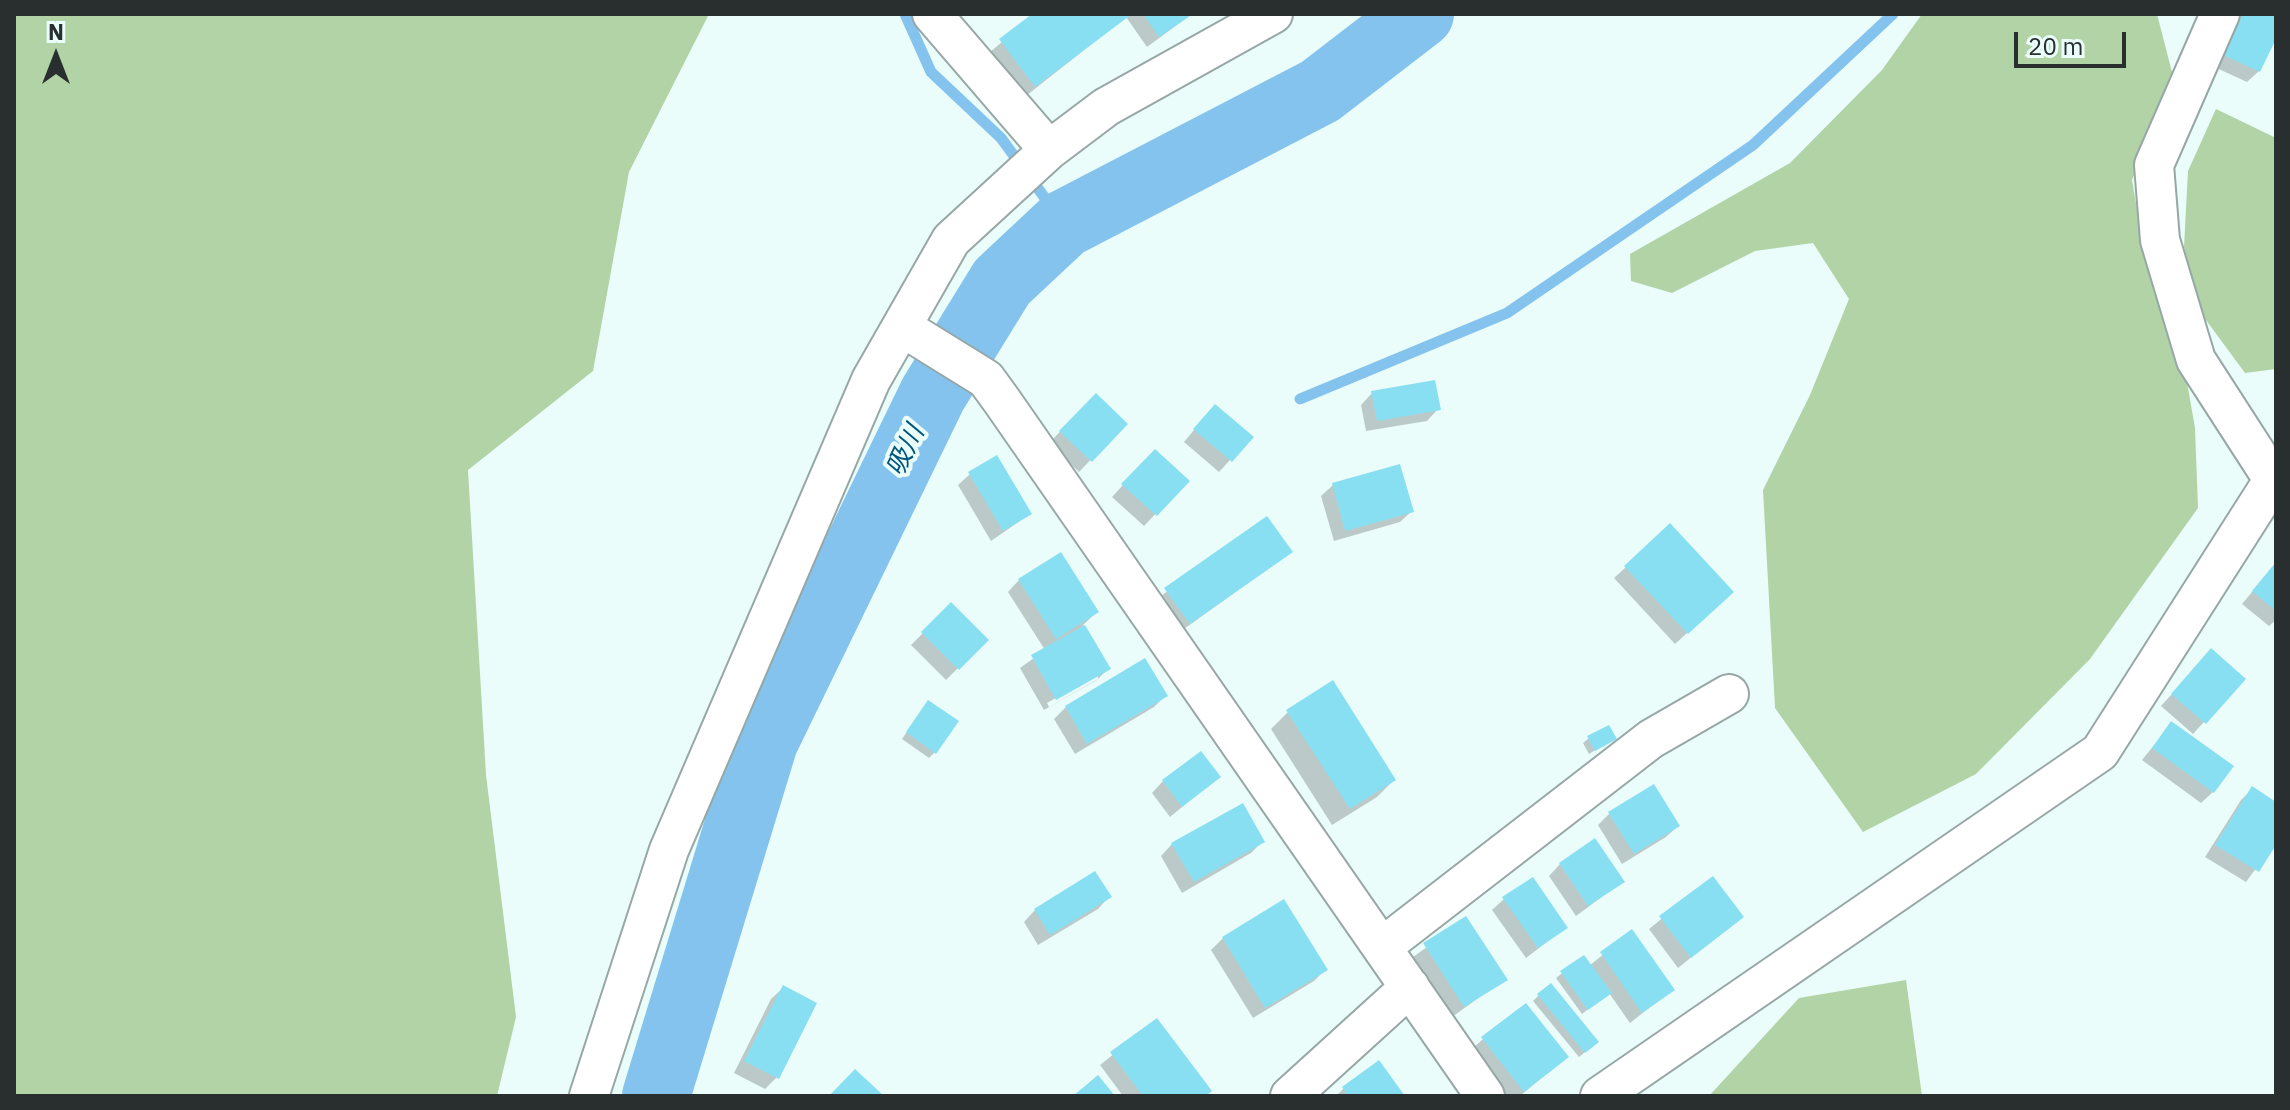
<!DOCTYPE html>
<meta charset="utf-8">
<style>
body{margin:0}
#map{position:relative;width:2290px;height:1110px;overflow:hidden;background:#eafdfa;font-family:"IBM Plex Sans",sans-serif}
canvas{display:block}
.frame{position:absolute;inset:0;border:16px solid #282f2e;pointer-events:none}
.north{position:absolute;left:16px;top:16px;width:80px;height:80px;-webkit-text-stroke:6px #eafdfa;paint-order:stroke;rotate:0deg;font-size:22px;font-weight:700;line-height:32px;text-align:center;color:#282f2e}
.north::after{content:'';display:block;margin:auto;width:28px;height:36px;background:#282f2e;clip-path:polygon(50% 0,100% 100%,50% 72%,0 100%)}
.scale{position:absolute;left:2014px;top:32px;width:112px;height:36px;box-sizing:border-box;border:4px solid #282f2e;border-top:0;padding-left:10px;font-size:24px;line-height:28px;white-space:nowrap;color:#282f2e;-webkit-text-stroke:6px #eafdfa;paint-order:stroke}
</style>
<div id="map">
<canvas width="2290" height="1110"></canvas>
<div class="frame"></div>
<div class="north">N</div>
<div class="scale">20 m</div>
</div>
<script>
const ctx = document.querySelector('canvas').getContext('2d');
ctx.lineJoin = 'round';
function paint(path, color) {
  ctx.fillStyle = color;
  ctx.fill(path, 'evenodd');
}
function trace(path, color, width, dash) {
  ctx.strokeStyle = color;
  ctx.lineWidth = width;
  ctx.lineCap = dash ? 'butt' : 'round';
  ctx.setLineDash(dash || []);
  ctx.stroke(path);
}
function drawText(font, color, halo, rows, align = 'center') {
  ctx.font = font + ' "IBM Plex Sans","Noto Sans JP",sans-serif';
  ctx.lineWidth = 8;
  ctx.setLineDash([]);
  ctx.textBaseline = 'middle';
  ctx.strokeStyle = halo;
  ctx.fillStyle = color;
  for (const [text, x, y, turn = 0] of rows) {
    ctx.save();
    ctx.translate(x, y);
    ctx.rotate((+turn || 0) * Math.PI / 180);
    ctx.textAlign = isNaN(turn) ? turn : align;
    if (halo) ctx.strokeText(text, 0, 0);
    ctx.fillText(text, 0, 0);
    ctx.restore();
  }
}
const green = new Path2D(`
 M14,14h695l-80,158 -36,199 -125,99 18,305 30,242 -19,79h-483z
 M1922,14h235l16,62 -41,104 15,88 37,97 11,63 3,80 -108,151 -114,115 -113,58 -88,-124 -12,-218 47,-95 39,-96 -36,-56 -58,8 -83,42 -41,-12 -1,-27 160,-91 92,-93z
 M2216,109l60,29v231l-31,4 -42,-57 -19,-69 4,-76z
 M1906,980l16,116h-213l90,-98z`);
const shadow = new Path2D(`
 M1035,14h157l-45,33 -21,-30 -109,86 -34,-45z
 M2237,14h39v20l-17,37 -12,11 -35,-16z
 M1372,393l66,16 -11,12 -61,10 -5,-26z
 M1096,395l29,29 -46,48 -30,-29z
 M1204,418l47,19 -32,35 -35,-30z
 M1143,463l44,18 -43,45 -32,-29z
 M970,474l60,40 -39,27 -33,-56z
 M1333,485l79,26 -12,11 -66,19 -13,-45z
 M1267,519l24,33 -114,82 -23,-33z
 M2276,563v57l-7,6 -27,-22z
 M1626,567l94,36 -45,41 -61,-66z
 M1019,580l78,32 -14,13 25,44 -11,11 -53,30 -24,-42 25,-18 -37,-58zM1098,674v5l-49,28 -2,-4z
 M951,605l35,35 -40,40 -35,-35z
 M2200,663l43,16 -50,55 -32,-28z
 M1166,695l-12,12 -79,47 -21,-35 12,-12z
 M923,708l12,44 -6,6 -27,-19z
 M1288,712l106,68 -17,17 -45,28 -61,-96z
 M2172,723l41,69 -12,11 -59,-43z
 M1589,738h25l-25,16 -6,-11z
 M1218,777l-48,40 -18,-24 11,-12z
 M2252,789l24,15v37l-30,41 -41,-25 36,-57z
 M1609,814l69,12 -12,11 -44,27 -24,-39z
 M1262,842l-11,11 -69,40 -21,-37 11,-12z
 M1560,864l62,18 -46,34 -27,-40z
 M1712,878l30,39 -64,51 -29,-39z
 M1109,897l-11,12 -60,36 -14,-23 11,-12z
 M1504,899l61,29 -39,30 -34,-48z
 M1466,919l39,60 -53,38 -39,-60z
 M1631,932l41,58 -42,33 -21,-30 -27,21 -26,-36 27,-21 6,9z
 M1223,938l102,32 -11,11 -61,37 -42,-68z
 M783,988l-6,89 -12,12 -31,-16 37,-74z
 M1539,995l52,52 -12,10 -46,-56z
 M1157,1020l48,76h-82l-23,-31z
 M1483,1039l83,18 -46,39h-13l-36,-46z
 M1379,1063l24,33h-67l7,-7z`);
const stream = new Path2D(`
 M905,14l26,58 70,66 63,86
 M1300,399l207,-86 246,-168 140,-131`);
const river = new Path2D(`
 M656,1096l108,-354 169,-348 69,-112 62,-58 256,-133 100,-77`);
const building = new Path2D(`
 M1032,14h100l-97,73 -36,-48z
 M1143,14h50l-34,23z
 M2242,14h34v25l-16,33 -37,-17z
 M1435,380l6,30 -64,11 -6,-30z
 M1096,393l32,31 -36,38 -33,-31z
 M1215,404l39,33 -22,25 -39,-33z
 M1155,449l35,32 -33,35 -36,-32z
 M997,455l35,59 -29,17 -35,-59z
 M1400,464l14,48 -69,19 -13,-48z
 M1267,516l26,36 -103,72 -26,-36z
 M1670,523l64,69 -46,42 -64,-68z
 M1061,552l38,60 -43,27 -38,-60z
 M2276,562v49l-24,-20z
 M951,602l38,38 -30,30 -38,-38z
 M1085,625l26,44 -55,31 -25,-45z
 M2211,648l35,31 -40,45 -35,-30z
 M1145,658l23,38 -81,48 -22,-38z
 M1333,680l63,100 -46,29 -64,-99z
 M928,700l31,21 -23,33 -30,-22z
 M2171,721l63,45 -20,27 -62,-45z
 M1609,725l8,14 -22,12 -8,-15z
 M1201,751l20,26 -39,30 -20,-27z
 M1654,784l26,42 -46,28 -26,-42z
 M2252,786l24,16v43l-17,27 -44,-27z
 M1243,803l22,39 -71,40 -23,-39z
 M1595,838l30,44 -37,24 -29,-43z
 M1095,871l17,26 -62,38 -16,-26z
 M1713,876l31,41 -53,41 -32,-42z
 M1533,877l35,51 -30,20 -36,-51z
 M1284,899l44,71 -63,38 -43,-71z
 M1466,916l42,64 -44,27 -41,-64z
 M1632,929l43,61 -33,23 -42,-61z
 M1584,955l28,38 -24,17 -28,-39z
 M1551,983l48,59 -14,11 -48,-59z
 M783,985l34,18 -38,76 -35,-18z
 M1526,1003l43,54 -45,35 -43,-55z
 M1157,1018l55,73 -6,5h-63l-33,-44z
 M1379,1060l26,36h-57l-6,-9z
 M855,1069l29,27h-55z
 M1098,1075l17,21h-42z`);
const minor = new Path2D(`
 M932,14l117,136
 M2220,14l-66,151 6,75 36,120 80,124
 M902,327l84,52 16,22 483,695
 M1382,947l269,-208 78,-45
 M589,1096l80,-246 202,-470 80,-140 98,-90 57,-43 167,-93
 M1290,1096l120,-109
 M1600,1096l500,-344 172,-270`);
const waterNames = [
 ["吸川",906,451,-64]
];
paint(green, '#b1d3a6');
paint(shadow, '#0003');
trace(stream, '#84c3ed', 11);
trace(river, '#84c3ed', 68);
paint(building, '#88dff2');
trace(minor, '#96a7a5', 42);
trace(minor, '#fff', 38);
drawText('italic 26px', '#02557c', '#eafdfa', waterNames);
</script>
